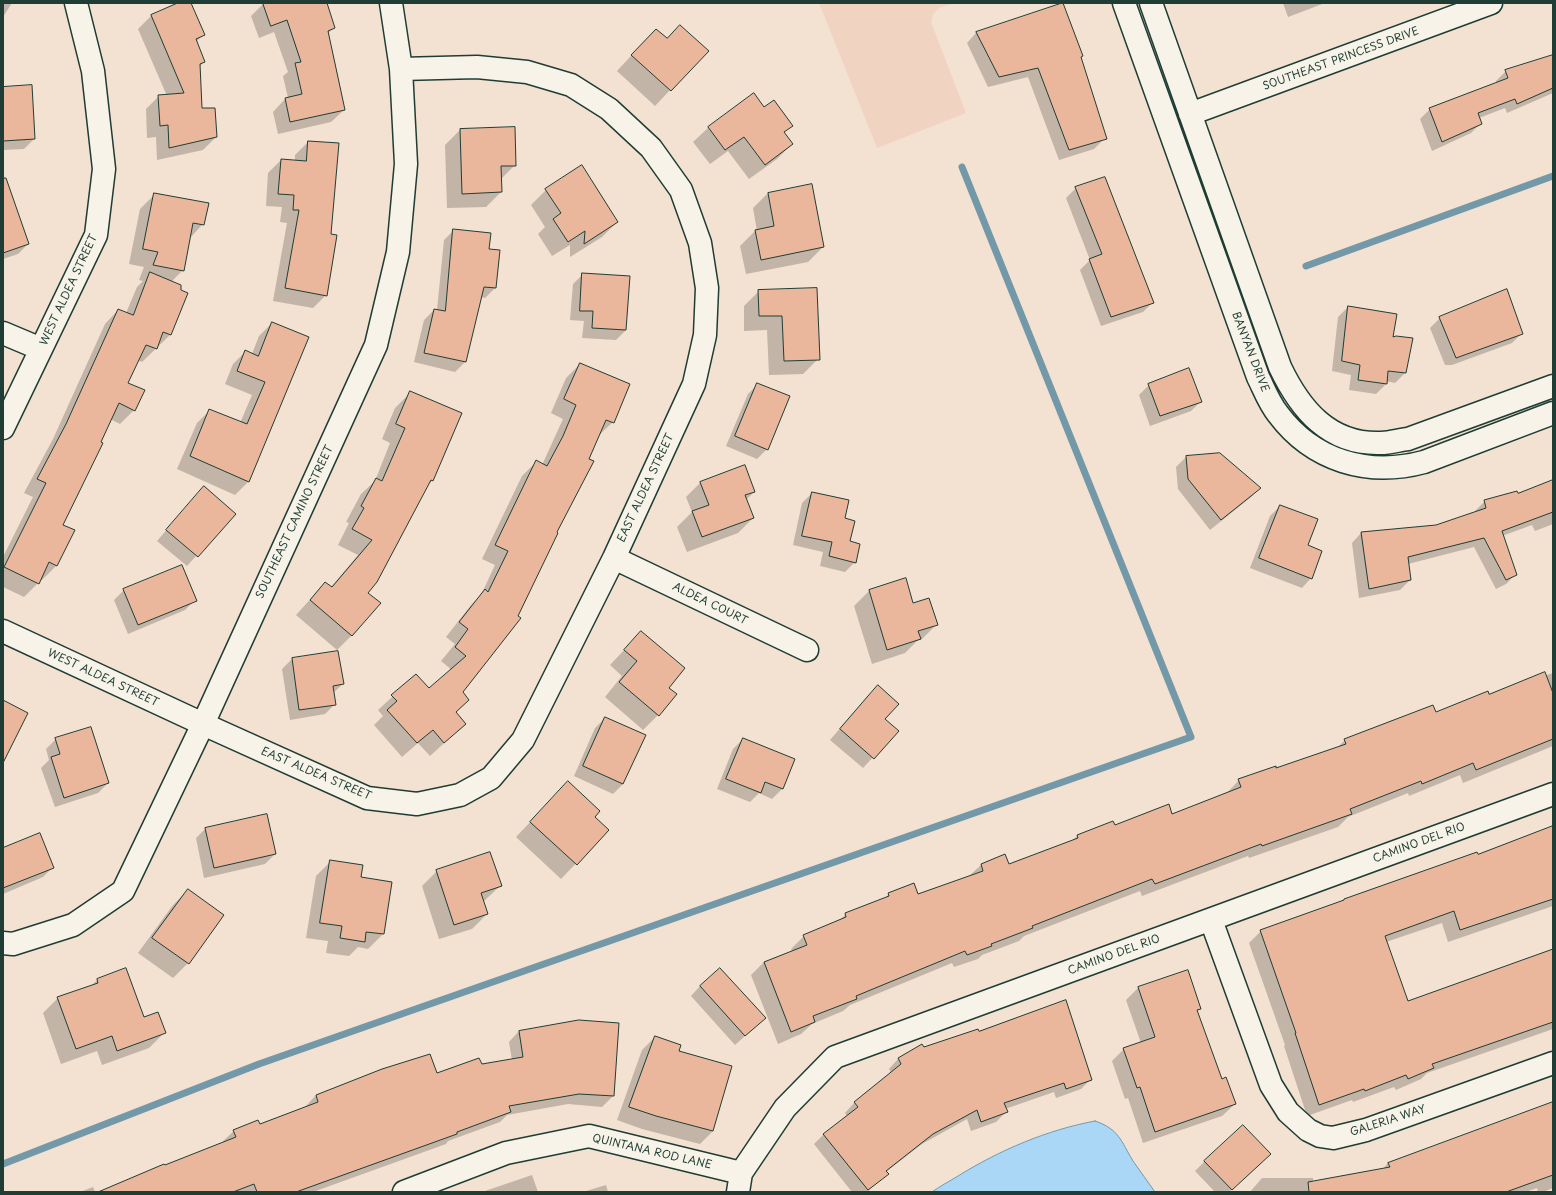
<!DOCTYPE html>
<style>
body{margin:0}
#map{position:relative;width:1556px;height:1195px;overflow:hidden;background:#f3e1d1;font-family:"Playpen Sans",sans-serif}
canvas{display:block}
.frame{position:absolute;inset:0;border:4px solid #1f3d34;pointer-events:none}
</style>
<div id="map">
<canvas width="1556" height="1195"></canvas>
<div class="frame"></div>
</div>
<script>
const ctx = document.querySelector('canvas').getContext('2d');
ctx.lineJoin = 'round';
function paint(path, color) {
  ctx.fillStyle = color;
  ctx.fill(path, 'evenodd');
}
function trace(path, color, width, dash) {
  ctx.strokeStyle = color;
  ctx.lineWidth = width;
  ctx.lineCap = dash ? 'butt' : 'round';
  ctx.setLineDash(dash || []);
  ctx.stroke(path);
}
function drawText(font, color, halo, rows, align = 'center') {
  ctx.font = font + ' "Playpen Sans",sans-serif';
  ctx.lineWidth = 3;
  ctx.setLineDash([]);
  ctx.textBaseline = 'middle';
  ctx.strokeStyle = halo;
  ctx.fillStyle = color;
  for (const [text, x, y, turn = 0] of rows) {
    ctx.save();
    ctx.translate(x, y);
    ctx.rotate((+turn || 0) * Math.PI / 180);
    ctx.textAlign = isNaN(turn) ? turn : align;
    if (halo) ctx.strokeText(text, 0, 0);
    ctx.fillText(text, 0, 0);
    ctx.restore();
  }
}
const built = new Path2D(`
 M819,3h135l-15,5 -6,6 -2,8 35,91 -89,35z`);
const water = new Path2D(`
 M1095,1121c24,8 26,20 38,40 7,10 15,21 22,31h-223c8,-6 18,-11 26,-16 42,-26 89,-46 137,-55z`);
const shadow = new Path2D(`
 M3,3h9l-9,14z
 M181,3h9l13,32 -7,7 8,20 -5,5 2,42 15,28 -13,13 -46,10 -1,-23 -9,1 -1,-29 13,-13h8l-29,-67 13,-13z
 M264,3h61l9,25 -7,6 17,76 -13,12 -53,12 -5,-22 12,-13 3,-1 -5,-22 5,-4 -14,-40 -15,6 -8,-22z
 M1283,3h42l-37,14z
 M1063,5l41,134 -10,10 -35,11 -31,-83 -40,10 -21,-44 9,-10z
 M667,39l40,12 -52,55 -38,-35 24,-26z
 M1553,56v37l-46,20 -2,-5 -26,10 2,5 -10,10 -39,18 -12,-32 10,-10 66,-26v-2l10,-10z
 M3,88l31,51 -10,10 -21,1z
 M763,108l28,18 -7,7 8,11 -15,15 -28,20 -21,-28 -18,13 -17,-22 15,-14z
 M460,130l55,35 -15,15 1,12 -15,15 -39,1 -2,-63z
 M308,142l18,153 -13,13 -40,-7 14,-78 -7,-1 2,-15 -16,-1 2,-33 13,-13 14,1v-6z
 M811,185l12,62 -15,15 -62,12 -6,-28 15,-15h2l-4,-23 15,-15z
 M1076,188l77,114 -10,10 -42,14 -21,-56 10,-10 -24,-62z
 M546,190l71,32 -15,15 -32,20v-12l-18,11 -14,-22 7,-7 -14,-22z
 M155,194l48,30 -14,15 -6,31 -12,12 -1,53 -28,27 -4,-2 -11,23 7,27 -14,14 -10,-5 -49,106 12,6 -17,35 -14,14 -2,-1 -2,4 -14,14 -21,-10v-30l30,-60 -9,-4 29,-54 52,-115 13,-14 8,3 11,-26 6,-6 -4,-1 5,-13 -15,-3 11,-55z
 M3,217l25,27 -10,10 -15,5z
 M454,230l34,19 7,39 -10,10 -5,-1 -15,65 -10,10 -41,-10 10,-42 10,-10h3l7,-70z
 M583,274l43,56 -10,10 -34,-2 2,-17 -14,-1 3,-36z
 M816,289l2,70 -15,15 -34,1 -2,-45 -23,1v-25l15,-15z
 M1348,307l44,32 13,34 -10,10 -9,-2v3l-10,10 -27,-4 2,-15 -19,-4 6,-54z
 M1440,318l82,15 -10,10 -60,22h-7l-15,-37z
 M272,323l36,14 -60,145 -13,13 -58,-26 20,-46 13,-13 30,13 12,-28 -27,-11 8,-20 13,-13 6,3 7,-18z
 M580,364l33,58 -15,14 -81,180 -56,77 7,7 -13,13 10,11 -35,32 -12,-13 -16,14 -28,-32 9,-9 -5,-6 38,-35 13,15 23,-20 -11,-9 14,-17 -9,-7 25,-32 10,-10 14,-30 -13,-6 40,-83 14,-14 6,3 21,-46 -12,-6 15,-35z
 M758,384l9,65 -10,10 -31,-13 22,-52z
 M1149,385l52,16 -10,10 -41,15 -11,-31z
 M410,393l22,88 -5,5 -60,107 -15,42 -15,15 -41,-35 29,-32 6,4 27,-32 -20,-10 11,-22 -3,-1 15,-28 14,-13 15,-38 -8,-4 13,-31z
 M1220,454l40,34 -10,10 -40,32 -32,-41 -2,-22 10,-10z
 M1553,481v43l-18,7 -3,-6 -30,11 14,38 -10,10 -10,5 -22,-42 -66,17 2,16 -10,10 -41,8 -7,-55 9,-10 75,-7 39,-13v-2l10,-10 32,-7z
 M701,482l53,10 -8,8 7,18 -15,15 -51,19 -10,-25 15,-15 -6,-15z
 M812,493l31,26 12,43 -10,10 -25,-6 3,-14 -30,-7 9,-42z
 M194,498l40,16 -47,52 -30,-25z
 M1280,506l27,40 4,32 -9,10 -52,-20 20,-52z
 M905,579l8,25 24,20 -15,15 -5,2 -12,12 -33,11 -18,-58 15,-15z
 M124,590l71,10 -10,10 -57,24 -14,-34z
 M641,632l27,56 -10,27 -15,15 -38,-33 17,-21 -12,-11z
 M292,659l51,25 -10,9 2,11 -10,10 -35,6 -8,-51z
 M1553,673v73l-90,37 -3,-8 -51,21 -1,-3 -60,24 -10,10 -89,31 -1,-2 -106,40 -2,-5 -116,45 -5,5 -37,14 -4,4 -24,8 -2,-4 -102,42 -7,6 -31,13 -11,10 -23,10 -27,-69 13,-13 28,-11 -1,-2 13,-13 34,-14 8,-8 38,-15 5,-5 28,1 51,-18 13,-12h27l64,-24 5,-5 36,-14 1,4 58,-11 54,-21 13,-14 37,-11 60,-20 9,-9 91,-27z
 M868,696l16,23 13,12 -34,37 -33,-28z
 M605,718l39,18 -21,48 -10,10 -39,-18 21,-48z
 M56,739l52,44 -10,10 -43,14 -14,-39 8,-8 -3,-11z
 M743,739l51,21 -12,29 -10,10 -13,-6 -9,9 -33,-13 16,-40z
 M568,782l25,35 15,13 -47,49 -45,-42z
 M1553,827v79l-105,36 -6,-19 -56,19 21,60 146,-51v78l-126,44 -6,6 -25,11 -2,-3 -41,15 -1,-2 -45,16 -23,-70 1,-1 -36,-102 12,-12 80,-29 3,-3 133,-44z
 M206,828l69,26 -10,10 -61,14 -8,-40z
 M3,851l50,16 -10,10 -40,17z
 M331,861l52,73 -15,15 -10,-2 -9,9 -23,-3 2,-12 -22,-3 10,-62z
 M437,871l63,15 -17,16 4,12 -15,15 -33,10 -17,-53z
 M188,890v73l-15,15 -35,-25 35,-48z
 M97,980l46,38 21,15 -15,15 -47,17 -5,-14 -36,13 -18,-51 15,-15 33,-12z
 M700,986l65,32 -30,27 -44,-49z
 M1138,988l62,21 -3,2 24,69 14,24 -13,12 -79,27 -15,-45 -3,1 -13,-38 12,-12 17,-6 -15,-43z
 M618,1024l-5,72 -11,11 -34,-3 -61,11 -7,7 -52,19 -2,3 -133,48h-216l127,-49 -1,-2 11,-10 25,-5 47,-19v-1l10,-11 196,-35 -3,-18 10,-11z
 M979,1033l112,46 -10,10 -25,9 -2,-6 -49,17 1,3 -10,10 -25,9 -4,-12 -45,25 -36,28 1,2 -20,18h-15l-38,-48 10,-10 23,-18 -2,-3 9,-10 37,-30 -2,-4 9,-10 26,-10z
 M655,1037l22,15 36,79 -13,13 -58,-15 -25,-9 25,-70z
 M1553,1104v84l-10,4h-5l-1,-4 -11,4h-276l12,-14h51v4l69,-12 6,-7z
 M1205,1161l54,3 -30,28h-14l-20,-21z
 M532,1175l6,17h-56z
 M606,1185l2,7h-25z
 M93,1187l2,5h-15z`);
const stream = new Path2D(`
 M1306,266l247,-90
 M3,1164l256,-100 932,-327 -229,-570`);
const building = new Path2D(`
 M178,3h13l14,32 -9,4 9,23 -5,2 2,44h13l2,29 -48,11 -1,-23 -8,1 -2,-31 26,-2 -33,-78z
 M263,3h64l8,25 -7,3 17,79 -55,12 -5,-24 17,-4 -7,-31 6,-1 -14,-42 -16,6z
 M1063,3l20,53 -2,1 26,82 -38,11 -31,-82 -39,9 -23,-45z
 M680,25l29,26 -38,40 -40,-36 25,-26 11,9z
 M1553,55v33l-36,16 -2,-5 -37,14 4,11 -40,18 -13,-34 79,-30 -3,-8z
 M32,85l3,54 -32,2v-54z
 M754,93l10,14 10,-7 19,26 -9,6 9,12 -28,21 -21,-28 -19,13 -17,-23z
 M515,127l1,39h-15l1,26 -40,2 -2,-65z
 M308,141l31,2 -8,91 6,1 -10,61 -42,-8 14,-78h-6l1,-15 -16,-1 3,-35 25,2z
 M582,165l36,57 -34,22 1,-13 -17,11 -15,-23 8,-6 -16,-24z
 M1105,177l49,126 -43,14 -22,-58 13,-5 -27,-67z
 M3,178h3l23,66 -26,9z
 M812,184l12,63 -63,13 -6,-30 19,-4 -6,-33z
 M154,193l55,10 -5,22 -11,-2 -9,48 -31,-6 5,-13 -15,-3z
 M453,229l38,4 -2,16 11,1 -4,38 -12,-1 -18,75 -42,-9 10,-44 11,2z
 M150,272l31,13v5l7,3 -17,42 -8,-3 -6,17 -11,-4 -18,38 17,7 -10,21 -16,-8 -18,39 2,1 -40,82 12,5 -18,36 -8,-4 -10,22 -35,-17 42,-84 -9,-4 29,-55 52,-115 15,6z
 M582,273l48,3 -4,54 -34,-2 1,-17h-13z
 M817,288l3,72 -36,1 -2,-45h-23l-1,-26z
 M1507,289l16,45 -67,24 -17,-41z
 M1348,306l49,8 -4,23 3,-1 17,2 -7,35 -18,-2 -1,13 -29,-4 2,-15 -18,-4z
 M272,322l37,15 -60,145 -59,-26 19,-47 38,15 18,-42 -28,-11 8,-21 13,6z
 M580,363l50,21 -16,39 -8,-3 -17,39 5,2 -37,71 1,1 -40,83 3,2 -58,74 6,8 -13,12 10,12 -22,19 -11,-13 -16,13 -30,-33 10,-9 -6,-6 25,-21 13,14 37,-32 -11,-9 13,-18 -9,-7 26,-33 3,3 20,-41 -13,-6 41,-85 11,6 16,-30 13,-31 -12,-6z
 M1189,368l13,34 -42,14 -12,-32z
 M757,383l33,13 -22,54 -33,-14z
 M410,391l52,22 -29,68 -2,-1 -54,102 -9,11 13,10 -29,33 -42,-36 15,-18 7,5 40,-47 -20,-11 12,-21 -3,-2 15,-28 6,3 23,-53 -9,-4z
 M1220,453l41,35 -40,32 -33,-41 -2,-23z
 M745,465l10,27 -10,3 9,23 -52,19 -10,-26 17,-6 -9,-23z
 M1553,480v32l-51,19 15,44 -11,5 -22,-42 -76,19 3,23 -42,9 -8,-57 75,-7 50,-17 -2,-8 33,-9 1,2z
 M204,486l32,28 -38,43 -32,-27z
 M812,492l37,8 -4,18 10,3 -5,20 10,3 -4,19 -27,-7 3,-14 -30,-6z
 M1280,505l38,14 -10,26 14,6 -10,28 -53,-21z
 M182,565l15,36 -59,24 -15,-36z
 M906,578l7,25 16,-5 9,27 -20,6 3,8 -34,11 -18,-60z
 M641,631l44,37 -16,20 8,6 -18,22 -40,-34 18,-21 -13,-11z
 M338,651l6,33 -11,2 3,19 -37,5 -7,-52z
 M1545,672l8,21v46l-77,31 -3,-7 -51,21 -1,-3 -71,28 2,5 -90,32 -1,-2 -106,40 -3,-5 -120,47 1,2 -42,16 1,2 -25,9 -2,-4 -109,45 1,3 -44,17 2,6 -24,10 -27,-70 43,-17 -4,-10 43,-18 -1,-4 44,-17 -1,-3 26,-10 4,11 65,-23 -2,-7 24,-10 4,10 69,-26 -1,-3 36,-14 2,4 54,-21 3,10 69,-27 -3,-8 38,-13v2l70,-24 -2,-5 89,-34 3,7 52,-21 1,3z
 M878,685l21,19 -14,15 14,12 -25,28 -34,-30z
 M3,700l25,13 -25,50z
 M605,717l41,18 -23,49 -40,-18z
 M91,727l18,56 -45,15 -13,-41 9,-3 -5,-16z
 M743,738l52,21 -12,30 -18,-7 -4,11 -35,-14z
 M568,781l32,30 -5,6 14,13 -32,35 -47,-43z
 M267,814l9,40 -62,14 -9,-40z
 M1553,826v73l-93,31 -6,-19 -69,25 23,65 145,-52v73l-121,42 2,4 -26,11 -2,-4 -41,16 -1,-2 -45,16 -24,-72h1l-36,-103 84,-30v-1l133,-47 1,2z
 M40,833l14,35 -51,20v-40z
 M490,852l12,34 -21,7 7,21 -34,11 -18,-55z
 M330,860l33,5 -2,12 31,5 -8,52 -18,-2 -1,10 -25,-4 2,-12 -22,-3z
 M188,889l36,26 -35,49 -37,-26z
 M126,968l18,49 14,-5 8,21 -49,18 -5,-15 -36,13 -19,-52 41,-14 -1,-4z
 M720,968l46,50 -21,18 -45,-50z
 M1188,970l13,39 -4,1 25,69 4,-2 10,27 -81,28 -15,-45 -3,1 -14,-40 32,-11 -17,-50z
 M1066,1000l26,80 -26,9 -2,-6 -60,20 4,9 -27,10 -4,-12 -44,24 -47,37 3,3 -21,16 -45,-56 35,-27 -4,-5 47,-38 -3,-6 24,-14 2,3 54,-18 1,2z
 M579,1020l40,3 -5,73 -35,-2 -70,12 2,6 -54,20v2l-161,58h-39l-3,-8 -21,8h-135l66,-28 1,1 71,-28 -3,-7 25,-10 2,4 58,-22 -2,-7 66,-26 48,-15 7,19 42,-15 3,6 41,-7 -4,-26z
 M655,1036l26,9 -2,6 53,15 -19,65 -57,-15 -27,-9z
 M1553,1102v73l-47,17h-197l-1,-10 82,-15 -2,-4z
 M1243,1125l28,29 -39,36 -28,-29z`);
const minor = new Path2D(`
 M1124,3l134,374c6,12 11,26 20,37 35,47 90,63 146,48l129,-49
 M1151,3l129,364c20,42 49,78 101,76 9,0 18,-3 27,-4l145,-53
 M1190,114l301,-111
 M3,333l38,16
 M3,428l93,-193 8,-66 -11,-98 -17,-68
 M614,558l193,92
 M3,631l200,93 164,74 50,6 43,-9 31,-17 32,-38 91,-182 80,-174 11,-49 2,-47 -7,-45 -19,-53 -30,-42 -42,-39 -38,-24 -44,-13 -50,-5 -76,2
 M1211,920l60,165 17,27 20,18 12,6 13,2 33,-8 187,-67
 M3,943l10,1 60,-19 50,-34 80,-167 173,-379 22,-93 8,-88 -5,-95 -10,-66
 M404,1192l102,-39 83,-17 152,37
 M738,1192l3,-19 44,-65 50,-51 718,-263`);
const streetNames = [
 ["SOUTHEAST PRINCESS DRIVE",1341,59,-20],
 ["WEST ALDEA STREET",69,290,-65],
 ["BANYAN DRIVE",1250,352,69],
 ["EAST ALDEA STREET",646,488,-65],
 ["SOUTHEAST CAMINO STREET",295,522,-65],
 ["ALDEA COURT",710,604,26],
 ["WEST ALDEA STREET",103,678,25],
 ["EAST ALDEA STREET",316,774,23],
 ["CAMINO DEL RIO",1419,843,-20],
 ["CAMINO DEL RIO",1114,955,-20],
 ["GALERIA WAY",1388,1121,-18],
 ["QUINTANA ROD LANE",652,1152,13]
];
paint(built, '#f0d4c1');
paint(water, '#abd7f7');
trace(water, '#7399a9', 1);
paint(shadow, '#0003');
trace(stream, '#7399a9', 7);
paint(building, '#eab69c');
trace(building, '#1f3d34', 1);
trace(minor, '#1f3d34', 25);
trace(minor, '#f7f3e8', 22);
drawText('11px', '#1f3d34', '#f7f3e8', streetNames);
</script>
